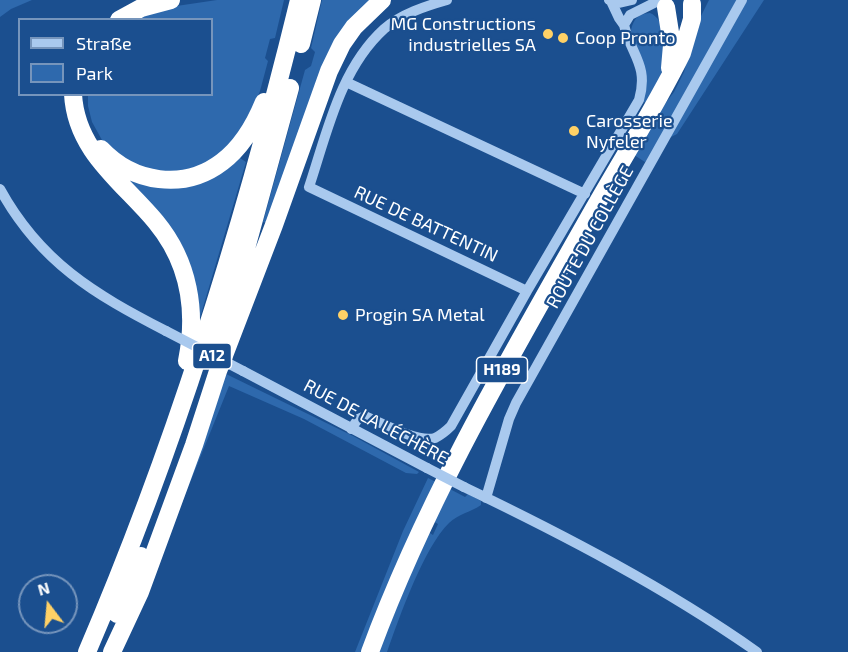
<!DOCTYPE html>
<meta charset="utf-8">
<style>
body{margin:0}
#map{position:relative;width:848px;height:652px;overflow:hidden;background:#1b4f8f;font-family:"Exo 2",sans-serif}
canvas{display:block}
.legend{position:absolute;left:18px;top:18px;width:195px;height:78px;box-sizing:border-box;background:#1b4f8f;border:2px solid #7695bc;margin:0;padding:8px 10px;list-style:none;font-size:18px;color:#fff}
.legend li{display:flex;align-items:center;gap:12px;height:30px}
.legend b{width:30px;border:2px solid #7695bc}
.north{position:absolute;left:18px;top:574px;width:60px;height:60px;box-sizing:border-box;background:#1b4f8f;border:2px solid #7695bc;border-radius:50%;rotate:344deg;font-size:16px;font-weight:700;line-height:24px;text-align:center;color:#fff}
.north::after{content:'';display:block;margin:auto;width:21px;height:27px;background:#ffd166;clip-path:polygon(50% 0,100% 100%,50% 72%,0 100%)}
</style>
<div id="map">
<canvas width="848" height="652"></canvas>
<ul class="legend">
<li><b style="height:8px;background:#a9c9ee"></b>Straße</li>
<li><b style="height:16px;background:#2e69ad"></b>Park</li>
</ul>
<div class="north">N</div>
</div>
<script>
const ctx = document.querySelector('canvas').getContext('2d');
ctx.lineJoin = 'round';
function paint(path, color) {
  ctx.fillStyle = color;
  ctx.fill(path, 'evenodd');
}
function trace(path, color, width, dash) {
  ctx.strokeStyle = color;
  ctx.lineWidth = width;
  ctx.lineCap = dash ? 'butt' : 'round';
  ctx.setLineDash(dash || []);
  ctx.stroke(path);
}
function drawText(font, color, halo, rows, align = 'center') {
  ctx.font = font + ' "Exo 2",sans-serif';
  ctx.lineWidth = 4.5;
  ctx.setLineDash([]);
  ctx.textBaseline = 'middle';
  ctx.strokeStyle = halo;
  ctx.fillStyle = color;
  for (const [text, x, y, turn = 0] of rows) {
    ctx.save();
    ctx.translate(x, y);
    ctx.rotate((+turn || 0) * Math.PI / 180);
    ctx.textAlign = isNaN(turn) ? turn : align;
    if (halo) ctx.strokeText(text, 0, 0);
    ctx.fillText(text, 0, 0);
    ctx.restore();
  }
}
const green = new Path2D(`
 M0,0h32l-21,9 -11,8z
 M217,0h67l-9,38 -5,1 -5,19 3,3 -8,30 -9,24 -28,39 -36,19 -38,-1 -33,-17 -14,-15 -10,-18 -4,-16v-11l124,-1v-74l-81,-1 32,-11z
 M322,0h55l-11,8 -97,216 -6,-2 42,-152 6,-4 4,-14 -4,-4z
 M709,0h28l-86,155 -6,7 -11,-7 27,-46 13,-17 10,-20 15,-52z
 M747,0h17l-87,134 -6,3v-3z
 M650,13c15,6 18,32 15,46 -2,16 -12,31 -19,44l-4,-2 -11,-71c3,-12 7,-16 19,-17z
 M237,156l9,6 -50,169 -7,-58 -83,-115 37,23z
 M224,373l129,63 66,36 -2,2 -11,-1 -102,-54 -75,-33 -82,203z
 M428,478l8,4 -74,170h-7l48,-121z
 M448,488l17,9 3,-3 13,7v4c-10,7 -23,9 -32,18 -25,24 -50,95 -62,129h-9l50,-120 5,3 5,-11 -5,-3z`);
const minor = new Path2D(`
 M447,0c-21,6 -46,14 -63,29 -44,40 -57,104 -75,158l218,104 112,-191c10,-35 -8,-45 -15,-75l6,-10 28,-14
 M609,0l10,3 13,-3
 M611,1l8,17 5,7
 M346,82l239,112
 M0,189c40,73 94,105 166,142
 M243,371l184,97
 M351,429l7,-10 7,-3c17,7 52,27 70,22 6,-3 11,-7 16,-12l76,-135
 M464,487c100,48 202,101 293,165
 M486,498l23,-79 7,-16 226,-403`);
const highway = new Path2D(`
 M666,7l6,38 -2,23
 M119,20l22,-12 30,-8
 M301,44l11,-44
 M73,94c3,58 50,88 83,128 33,40 41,89 31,139
 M101,149c32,34 83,42 121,13 20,-15 33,-38 42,-60
 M211,358l34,-106 45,-164
 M117,614l24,-58
 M87,652c90,-210 158,-430 212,-652
 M112,652l28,-60 54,-147 24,-74 56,-146 55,-154 13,-27 12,-17 28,-27
 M370,652c58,-157 143,-300 225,-445 29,-51 61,-101 87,-154l10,-34v-15`);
const minorBridge = new Path2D(`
 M166,331l77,40
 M427,468l37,19`);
const markers = [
 [548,34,6,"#ffd166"],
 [563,38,6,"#ffd166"],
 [574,131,6,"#ffd166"],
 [343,315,6,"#ffd166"]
];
const shields = [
 [212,356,39],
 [502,370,51]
];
const shieldNames = [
 ["A12",212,356],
 ["H189",502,370]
];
const poiNames = [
 ["MG Constructions",536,24,"right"],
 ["industrielles SA",536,45,"right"],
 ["Coop Pronto",575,38],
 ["Carosserie",586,121],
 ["Nyfeler",586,142],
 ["Progin SA Metal",355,315]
];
const streetNames = [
 ["RUE DE BATTENTIN",426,224,25],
 ["ROUTE DU COLLÈGE",590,237,-61],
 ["RUE DE LA LÉCHÈRE",376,422,28]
];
paint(green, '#2e69ad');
trace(minor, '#a9c9ee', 10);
trace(highway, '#fff', 18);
trace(minorBridge, '#a9c9ee', 10);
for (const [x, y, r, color] of markers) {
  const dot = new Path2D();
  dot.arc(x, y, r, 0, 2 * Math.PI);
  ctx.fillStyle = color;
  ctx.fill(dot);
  trace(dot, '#1b4f8f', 2);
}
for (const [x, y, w] of shields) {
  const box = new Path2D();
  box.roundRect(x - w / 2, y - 13, w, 26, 4.5);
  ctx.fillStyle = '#1b4f8f';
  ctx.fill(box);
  trace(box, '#fff', 1.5);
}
drawText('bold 16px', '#fff', null, shieldNames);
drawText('18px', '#fff', '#1b4f8f', poiNames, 'left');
drawText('18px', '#fff', '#1b4f8f', streetNames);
</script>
